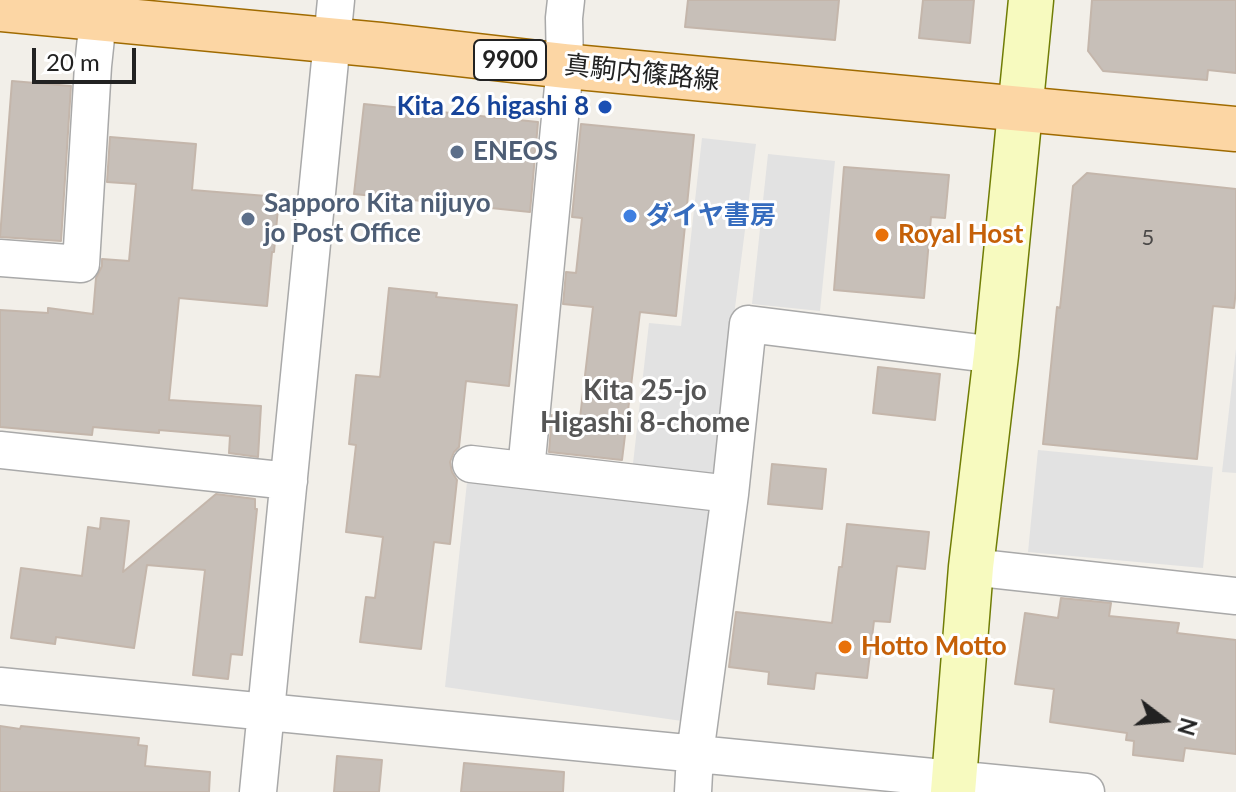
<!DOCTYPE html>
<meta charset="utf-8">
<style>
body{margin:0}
#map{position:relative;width:1236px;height:792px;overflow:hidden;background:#f2efe9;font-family:Lato,sans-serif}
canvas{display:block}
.north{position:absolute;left:1124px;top:680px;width:80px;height:80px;-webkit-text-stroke:6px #fff;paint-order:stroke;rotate:106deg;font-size:22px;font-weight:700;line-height:32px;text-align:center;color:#222}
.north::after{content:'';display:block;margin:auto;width:28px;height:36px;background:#222;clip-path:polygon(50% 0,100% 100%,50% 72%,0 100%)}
.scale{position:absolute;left:32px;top:48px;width:104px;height:36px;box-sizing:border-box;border:4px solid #222;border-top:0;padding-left:10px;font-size:24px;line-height:28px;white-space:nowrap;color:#222;-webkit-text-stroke:6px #fff;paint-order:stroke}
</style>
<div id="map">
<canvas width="1236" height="792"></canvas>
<div class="north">N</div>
<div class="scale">20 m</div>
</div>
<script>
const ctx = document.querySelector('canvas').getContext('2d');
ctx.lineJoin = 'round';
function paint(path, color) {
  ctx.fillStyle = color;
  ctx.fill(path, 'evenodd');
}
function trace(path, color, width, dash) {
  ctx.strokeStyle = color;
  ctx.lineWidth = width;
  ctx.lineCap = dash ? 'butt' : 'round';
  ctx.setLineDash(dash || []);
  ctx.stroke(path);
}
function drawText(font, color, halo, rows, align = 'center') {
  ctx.font = font + ' Lato,"Noto Sans JP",sans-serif';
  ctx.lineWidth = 6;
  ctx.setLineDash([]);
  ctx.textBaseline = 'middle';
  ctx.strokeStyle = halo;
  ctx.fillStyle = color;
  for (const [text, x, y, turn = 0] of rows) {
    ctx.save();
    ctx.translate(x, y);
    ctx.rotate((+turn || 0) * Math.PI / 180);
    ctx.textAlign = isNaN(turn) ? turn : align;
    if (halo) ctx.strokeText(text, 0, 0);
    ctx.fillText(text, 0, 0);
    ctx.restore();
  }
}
const parking = new Path2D(`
 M702,138l54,6 -74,577 -237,-34 23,-214 162,17 19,-167 32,3z
 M768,154l67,7 -15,150 -68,-7z
 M1236,349v124l-14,-1z
 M1038,450l175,17 -10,101 -175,-16z`);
const building = new Path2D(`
 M688,0h151l-4,40 -150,-13z
 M923,0h51l-4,43 -51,-5z
 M1092,0h144v73l-28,-3 -1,10 -104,-9 -15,-20z
 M12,81l59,5 -10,155 -61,-4z
 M364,104l174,18 -8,90 -176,-18z
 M581,124l113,11 -18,181 -36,-4 -18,148 -73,-8 3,-37 28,3 13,-111 -30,-3 3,-32 10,1 6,-55 -10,-1z
 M110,137l86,7 -4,46 87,7 -5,55h-2l-5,54 -88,-8 -10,102 92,6 -3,51 -29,-4 1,-17 -71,-6v3l-66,-6 -1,8 -92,-8v-117l48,3v-5l45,6 3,-36 6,-12v-7l27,2 7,-77 -29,-2z
 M844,167l105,8 -4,43 -14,-1 -7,81 -90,-8z
 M1087,173l149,16v101l-2,18 -21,-2 -16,153 -154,-15 14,-137 3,1 13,-122z
 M389,288l48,5 -1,4 81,8 -8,81 -43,-5 -7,66 -5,5 -4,10 2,10 5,8 -7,64 -16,-2 -13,107 -61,-7 6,-45 9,1 8,-61 -37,-5 10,-87 -7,-1 7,-69 24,2z
 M878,367l62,7 -5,46 -62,-7z
 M772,464l54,5 -4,40 -54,-5z
 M216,494l39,5v10h2l-15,146 -11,-1 -3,25 -35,-4 12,-105 -58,-5 -13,83 -78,-11 -1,7 -44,-6 10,-70 61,8 6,-49 12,2 1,-11 28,3 -6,51z
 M847,524l82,8 -4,37 -28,-3 -7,56 -16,-1 -7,57 -51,-5 -2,16 -46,-5 1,-12 -40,-5 7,-55 96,11 7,-56h3z
 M1061,598l50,5 -2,13 70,7 -2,10 59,7v114l-51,-6 -2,13 -50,-6 1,-14 -8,-1 1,-7 -77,-11 4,-33 -39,-5 10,-71 33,5z
 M0,726l20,3 1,-3 118,12 -1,7 9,1 -2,20 65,6 -1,20h-209z
 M337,756l45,4 -3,32h-45z
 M464,763l100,9 -1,20h-102z`);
const street = new Path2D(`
 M0,258l81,6 12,-198 7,-66
 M0,450l289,31
 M471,464l259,30
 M526,470l39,-404 -1,-48 2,-18
 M971,567l265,29
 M0,686l1086,106
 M258,792l78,-792
 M693,792l2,-38 35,-260 18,-170 248,31`);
const secondary = new Path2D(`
 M953,792l18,-225 25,-212 35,-355`);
const primary = new Path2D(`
 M0,9l380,36 185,21 671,63`);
const markers = [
 [605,107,8,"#1a4fb4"],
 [457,152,8,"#5c6f8a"],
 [630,216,8,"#3f7fe0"],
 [248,219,8,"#5c6f8a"],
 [882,235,8,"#e8710a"],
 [845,647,8,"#e8710a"]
];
const numberNames = [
 ["5",1148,238]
];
const shields = [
 [510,60,72]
];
const shieldNames = [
 ["9900",510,60]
];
const streetNames = [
 ["真駒内篠路線",642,73,6]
];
const transitNames = [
 ["Kita 26 higashi 8",589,107]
];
const serviceNames = [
 ["ENEOS",473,152],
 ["Sapporo Kita nijuyo",264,204],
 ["jo Post Office",264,234]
];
const shopNames = [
 ["ダイヤ書房",646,216]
];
const foodNames = [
 ["Royal Host",898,235],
 ["Hotto Motto",861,647]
];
const neighbourhoodNames = [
 ["Kita 25-jo",645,391],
 ["Higashi 8-chome",645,423]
];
paint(parking, '#e2e2e2');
paint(building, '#c7bfb8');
trace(building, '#c4b6ab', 2);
trace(street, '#a9a9a9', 39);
trace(secondary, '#707d05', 47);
trace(primary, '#a06b00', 47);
trace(street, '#fff', 36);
trace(secondary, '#f7fabf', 44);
trace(primary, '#fcd6a4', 44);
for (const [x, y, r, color] of markers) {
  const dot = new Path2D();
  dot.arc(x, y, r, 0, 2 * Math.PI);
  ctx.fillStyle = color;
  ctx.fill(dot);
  trace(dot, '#fff', 3);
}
drawText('22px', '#4b4948', null, numberNames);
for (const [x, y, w] of shields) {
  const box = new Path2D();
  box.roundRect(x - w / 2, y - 20, w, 40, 6);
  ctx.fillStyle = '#fff';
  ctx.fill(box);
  trace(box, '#222', 2);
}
drawText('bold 24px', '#222', null, shieldNames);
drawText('26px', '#222', '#fff', streetNames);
drawText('bold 26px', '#164399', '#fff', transitNames, 'right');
drawText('bold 26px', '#4e5e75', '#fff', serviceNames, 'left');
drawText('bold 26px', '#366cbe', '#fff', shopNames, 'left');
drawText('bold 26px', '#c56008', '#fff', foodNames, 'left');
drawText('bold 28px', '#555', '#fff', neighbourhoodNames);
</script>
